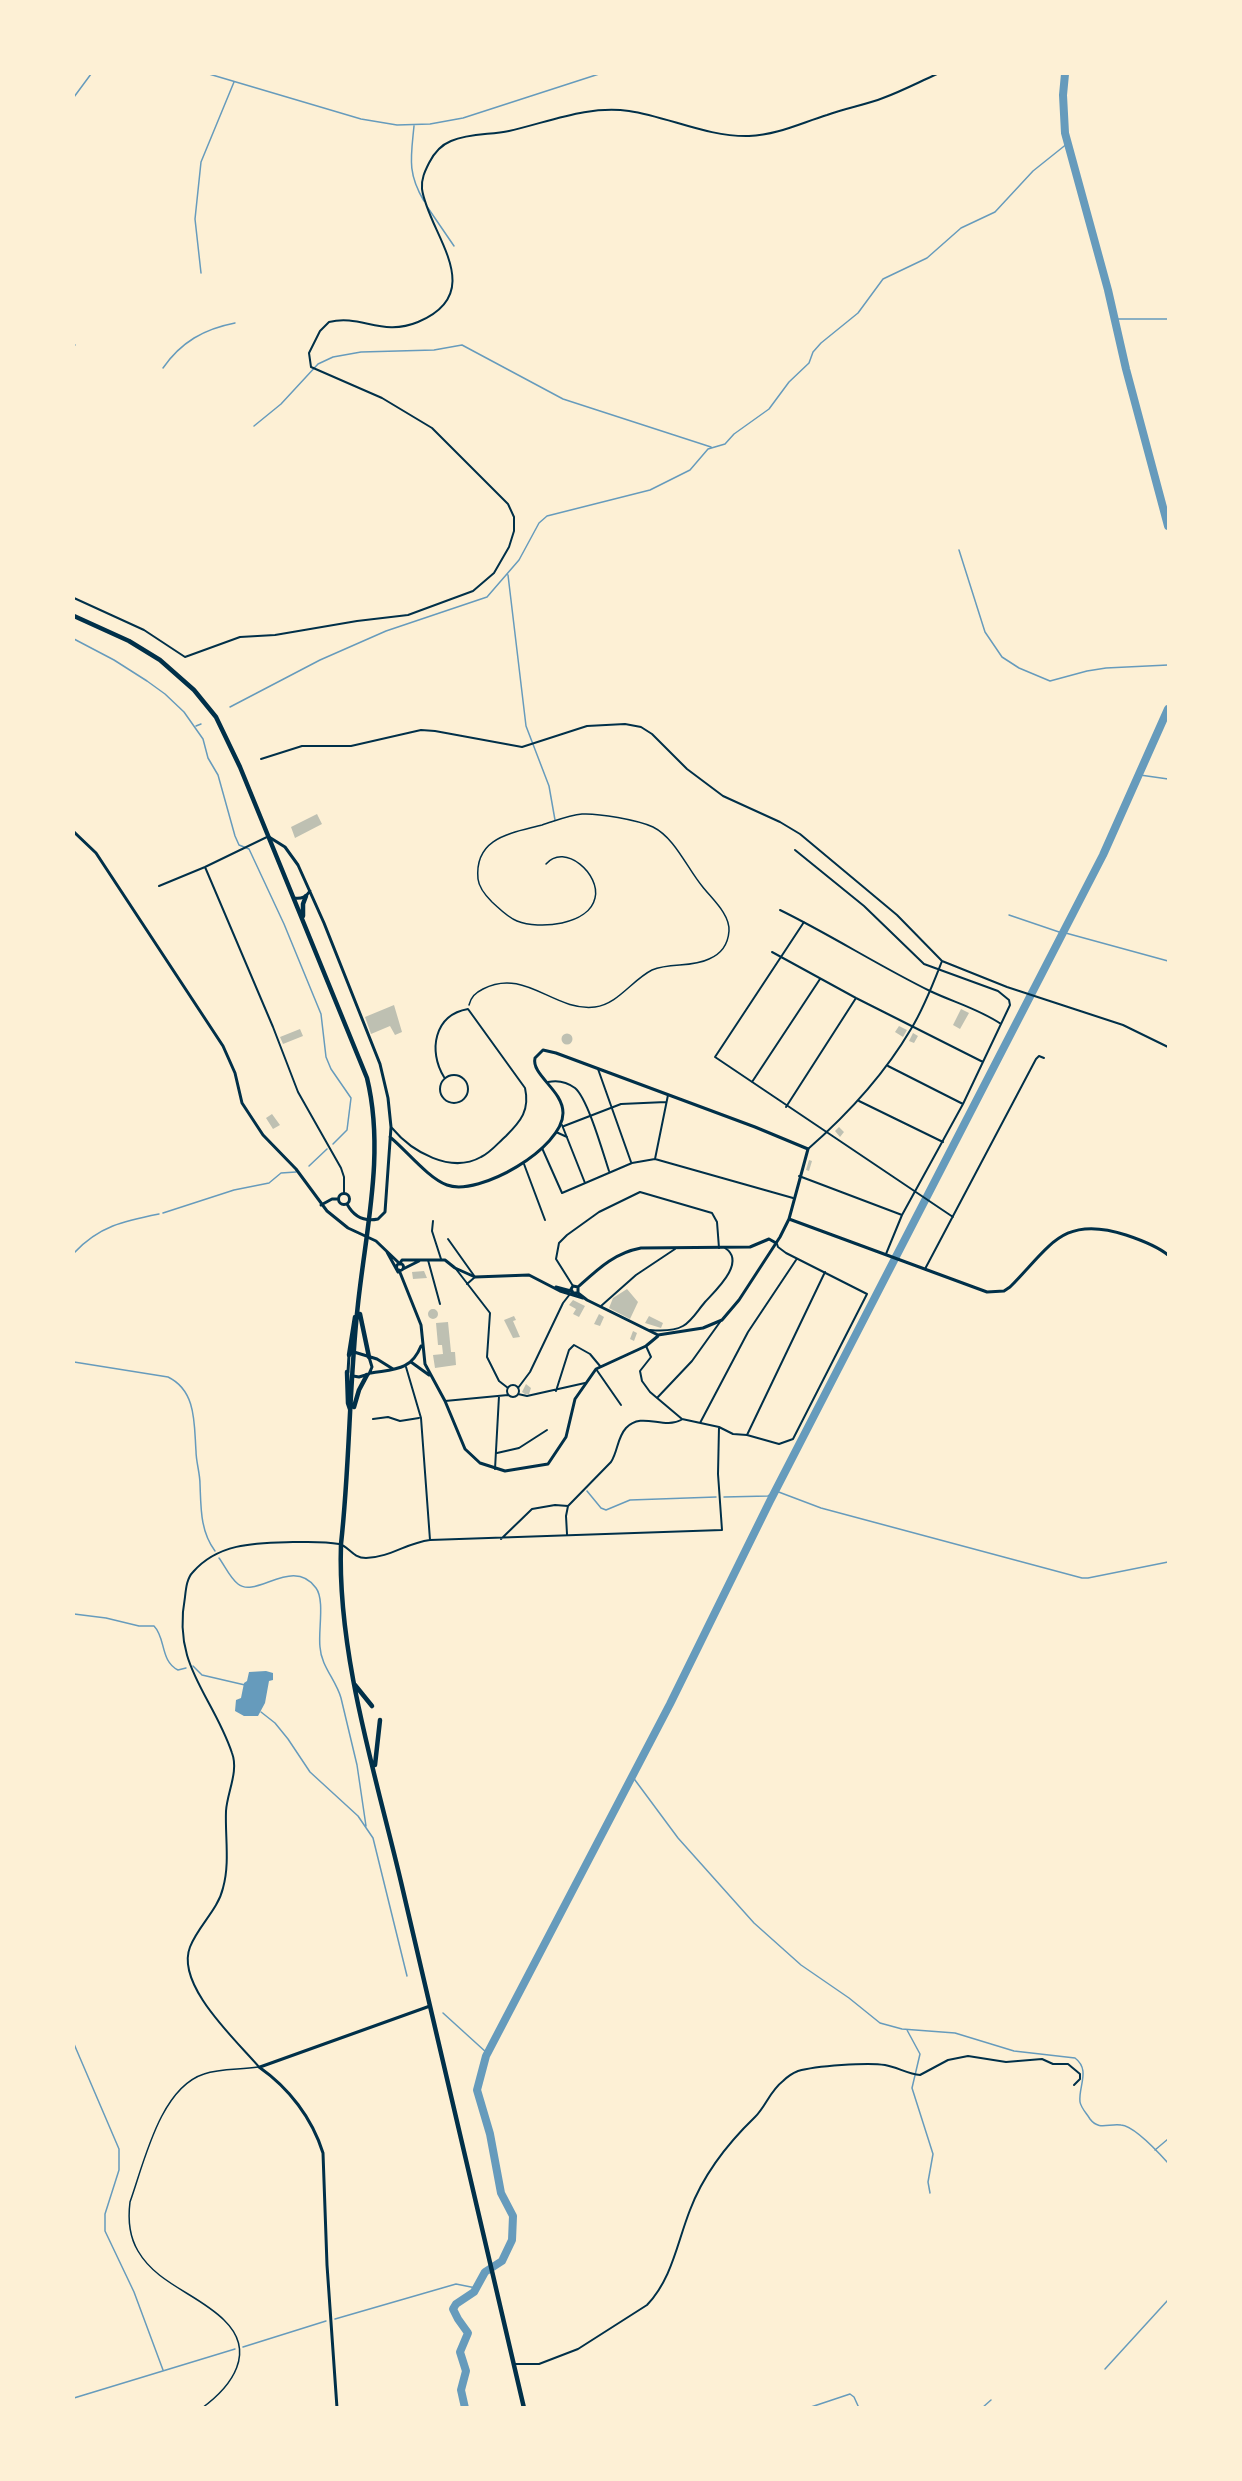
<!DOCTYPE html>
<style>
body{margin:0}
#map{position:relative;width:1242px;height:2481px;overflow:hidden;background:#fdf0d5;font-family:"PT Serif",serif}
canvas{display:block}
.frame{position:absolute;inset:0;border:75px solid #fdf0d5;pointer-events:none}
</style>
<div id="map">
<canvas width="1242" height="2481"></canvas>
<div class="frame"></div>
</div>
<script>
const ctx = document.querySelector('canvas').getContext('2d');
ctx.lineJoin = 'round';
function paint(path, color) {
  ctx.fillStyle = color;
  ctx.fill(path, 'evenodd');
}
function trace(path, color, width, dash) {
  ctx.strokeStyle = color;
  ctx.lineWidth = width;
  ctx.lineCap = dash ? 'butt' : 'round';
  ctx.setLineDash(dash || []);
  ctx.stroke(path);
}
const water = new Path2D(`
 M266,1671l7,2v7l-4,1 -4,22 -7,13h-14l-9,-5 1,-11 5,-2 3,-15 3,-2 2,-9z`);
const stream = new Path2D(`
 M209,74l152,45 36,6 33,-1 33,-6 136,-44
 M74,97l17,-23
 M414,126c-3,31 -7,47 10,75
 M428,208l26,38
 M201,273l-6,-54 6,-57 33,-80
 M1115,319h53
 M74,344l1,1
 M163,368c18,-26 41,-39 72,-45
 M254,426l27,-22 37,-40 15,-7 28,-5 73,-2 28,-5 101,54 148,48
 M959,550l26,82 17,25 17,11 31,13 37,-10 19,-3 62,-3
 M508,575l18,151 23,60 6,34
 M74,639l40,21 33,21 18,13 19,18 19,27 5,19 10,17 17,61 4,9 10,4 35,75 37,90 5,43 5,12 20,29 -4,32 -14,14
 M230,707l90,-47 66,-29 101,-34 32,-37 20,-37 8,-7 103,-26 40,-20 18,-21 17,-5 9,-10 35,-25 20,-27 20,-19 4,-11 8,-9 37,-30 25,-34 44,-21 34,-30 34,-16 38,-41 35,-28
 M196,726l5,-2
 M1140,775l28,4
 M1009,915l53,18
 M1062,932l106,29
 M309,1166l18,-17
 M163,1213l71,-23 35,-7 12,-10 15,-1
 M74,1253c25,-27 50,-32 85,-39
 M74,1362l94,15c29,14 26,48 28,74 0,11 4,22 4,33 1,23 0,47 15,67
 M587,1491l14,17 5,2 24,-10 86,-3
 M724,1497l44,-1 8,-5 45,17 261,70h6l80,-16
 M219,1558c6,8 11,20 19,26 18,15 55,-28 78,4 9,12 2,43 4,59 1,19 16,33 21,51l16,67 9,61
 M74,1614l32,4 33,8h15c12,12 6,35 24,44l8,-2
 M193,1666l9,9 43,10
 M261,1712l14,11 13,16 22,33 48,44 15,22 34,138
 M632,1776l46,62 76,85 47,42 48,33 31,25 22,6 53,4 59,18 61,7c16,12 3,29 5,44 1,6 7,12 10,17 9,12 19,4 31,6 13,1 38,28 47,38
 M443,2013l44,40
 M907,2030l13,24 -8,34 21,66 -5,28 2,11
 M74,2044l45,105v21l-14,44v17l29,61 29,78
 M1155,2150l13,-11
 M335,2319l121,-35 20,4
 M243,2347l83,-26
 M1105,2369l63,-69
 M74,2398l161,-49
 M808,2408l42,-14 4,3 5,11
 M982,2408l9,-8`);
const river = new Path2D(`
 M1065,74l-2,21 2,38 43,157 18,79 42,157
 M465,2408l-4,-18 5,-19 -6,-19 8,-19 -10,-14 -5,-10 3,-5 18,-12 11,-20 17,-11 10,-21 1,-24 -12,-23 -11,-59 -13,-44 9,-34 184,-352 100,-203 333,-646 65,-146`);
const building = new Path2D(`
 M317,814l5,10 -27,14 -4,-11z
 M394,1005l8,27 -7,3 -5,-9 -19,8 -6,-17z
 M961,1009l8,4 -9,16 -7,-4z
 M899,1026l8,4 -4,7 -8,-5z
 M300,1029l3,7 -20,8 -3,-7z
 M913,1033l5,3 -4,7 -5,-2z
 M561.5 1039a5.5 5.5 0 1 1 11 0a5.5 5.5 0 1 1-11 0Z
 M272,1114l8,11 -7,4 -7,-11z
 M839,1127l5,5 -4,5 -5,-6z
 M809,1160l3,1 -3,10 -3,-1z
 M424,1271l3,7 -14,1 -1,-7z
 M627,1289l11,13 -8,17 -21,-11 4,-10z
 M573,1300l12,6 -6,11 -6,-3 3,-5 -7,-4z
 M428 1314a5 5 0 1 1 10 0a5 5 0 1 1-10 0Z
 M599,1314l5,3 -4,9 -6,-2z
 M514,1316l2,4 -3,1 7,16 -7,1 -9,-18z
 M649,1316l14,7 -2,5 -16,-5z
 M448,1322l3,30h4l1,13 -21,3 -2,-13 10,-1 -1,-9h-4l-2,-22z
 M633,1331l4,2 -3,8 -4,-2z
 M526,1384l5,4 -2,6h-4l-3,-2z`);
const path = new Path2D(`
 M469,1005c2,-8 6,-12 14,-16 42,-22 71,23 112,18 23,-3 37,-27 57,-37 18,-8 39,-2 57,-11 12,-5 19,-15 20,-28 1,-17 -17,-32 -27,-45 -15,-18 -27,-48 -49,-59 -15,-7 -55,-14 -71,-13 -13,1 -27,7 -40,11 -30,8 -68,12 -64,54 1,9 8,17 14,23 8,7 15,15 25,19 22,9 72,4 78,-23 6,-23 -30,-56 -49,-34`);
const service = new Path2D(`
 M202,2408c30,-22 55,-56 22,-88 -26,-26 -67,-36 -86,-69 -9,-15 -10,-33 -8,-49 14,-39 30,-114 74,-128 17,-6 36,-4 54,-7`);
const minor = new Path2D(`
 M74,598l70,32 41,27 55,-20 35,-2 82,-14 51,-6 65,-24 21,-18 15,-26 5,-16v-14l-6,-13 -76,-76 -50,-30 -71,-31 -2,-14 11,-22 9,-9c32,-8 53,15 89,0 72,-30 10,-89 4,-133 -1,-10 3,-18 7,-26 5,-10 12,-18 22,-22 19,-8 39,-6 58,-10 40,-9 79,-26 120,-20 40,6 78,26 120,25 28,-1 52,-13 78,-21 19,-7 38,-10 56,-17 19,-7 36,-16 54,-24
 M261,759l41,-13h49l70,-16 14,1 87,16 65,-21 38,-2 16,3 11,7 35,35 36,27 57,26 20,12 97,81 45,46 65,26 116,38 45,22
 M795,850l69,56 60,58 74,27 11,9 1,5 -47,99 -61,111 -16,39
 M205,867l68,160 25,65 43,76 3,9v16
 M159,886l46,-19 64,-31
 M780,910c51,25 99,56 150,81 23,11 49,18 71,33
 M804,922l-89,135 238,160
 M772,952l84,46 127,64
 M888,1066l75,38
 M598,1069l33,93
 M440 1089a14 14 0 1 1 28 0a14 14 0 1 1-28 0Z
 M548,1082c9,-2 19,0 27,6 13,11 28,65 34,83
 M752,1082l68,-103
 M859,1101l84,41
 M786,1107l70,-109
 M562,1125l23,58
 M564,1126l57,-22 45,-2
 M392,1128c20,24 59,46 89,29 9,-4 17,-14 25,-21 15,-15 24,-26 19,-48l-57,-79c-34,6 -40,42 -24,68
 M556,1132l11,5
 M542,1148l20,45 70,-30 23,-4 138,39
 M808,1149c40,-35 76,-74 103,-120 13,-21 22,-45 31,-68
 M655,1159l13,-64
 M524,1164l21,56
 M799,1176l103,39
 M433,1221l-1,10 9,28
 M448,1239l27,38 -8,7
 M428,1260l12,44
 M456,1269l34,44 -3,44 12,24 9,7
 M925,1269l111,-210 3,-3 5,2
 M573,1286l-17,-27 3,-16 8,-8 32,-23 41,-20 72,21 5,9 2,26
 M601,1306l35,-31 39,-26
 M650,1330c11,1 24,1 33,-4 9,-5 15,-16 22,-24 10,-11 42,-40 20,-54
 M646,1346l5,11 -11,14 2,10 8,11 32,27 37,8 14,7 14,1 32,9 14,-5 74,-145 -81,-41 -8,-6 -1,-3
 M406,1367l15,51 9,122
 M596,1369l25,36
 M507 1391a6 6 0 1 1 12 0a6 6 0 1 1-12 0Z
 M518,1388l12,-16 33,-69 7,-9
 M556,1391l13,-41 5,-5 16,9 10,12
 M518,1394l9,2 58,-13
 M657,1398l35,-37 28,-39
 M445,1401l63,-6
 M373,1419l15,-2 12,4 19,-3
 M700,1423l48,-91 48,-72
 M747,1435l78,-163
 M497,1453l22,-5 28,-18
 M495,1469l4,-73
 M567,1534l-1,-18 2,-10 43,-44c7,-11 6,-24 15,-34 16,-17 37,2 55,-8
 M501,1539l31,-30 23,-4 13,1
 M259,2067c-22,-26 -84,-82 -69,-120 8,-21 28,-37 33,-59 7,-25 2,-51 3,-77 1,-18 13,-40 6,-58 -20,-59 -60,-87 -47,-156 1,-9 2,-19 8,-25 26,-30 65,-29 100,-30 15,0 31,-1 46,2 10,2 13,14 27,14 25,-1 40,-15 64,-18l292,-10 -4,-56 1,-47
 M514,2364h25l39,-15 69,-44c25,-26 30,-62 43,-95 14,-37 37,-66 65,-93 11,-11 15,-26 28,-36 4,-4 10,-8 15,-10 17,-5 70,-9 87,-6 12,2 23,9 35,10l28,-15 20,-4 38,6 36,-3 11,5h15l12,10v5l-6,6`);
const tertiary = new Path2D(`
 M74,832l22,21 127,193 12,27 7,30 21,32 33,34 31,42 21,17 28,13 24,23
 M269,837l16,10 13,18 26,58 56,141 8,34 3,29 -6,85 -7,7c-14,3 -24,-2 -31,-15
 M294,898c8,1 12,-1 16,-7
 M390,1137c16,13 38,41 57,48 32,12 116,-37 116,-72 0,-23 -32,-38 -28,-55l8,-8 13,3 199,74 53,22 -19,70 -9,18 -41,63 -17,20 -19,8 -45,7 -71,-35 -9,-7h-5l-2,-4 2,-3 5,1v6
 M338.5 1199a5.5 5.5 0 1 1 11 0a5.5 5.5 0 1 1-11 0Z
 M321,1205l11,-6h6
 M789,1219l198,73 17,-1 6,-4c40,-40 52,-73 116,-52 15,5 31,11 42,20
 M387,1252l11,20
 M400,1263l2,-3h43l10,8 20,9 54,-2 31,16 23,7
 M396.5 1267a3.5 3.5 0 1 1 7 0a3.5 3.5 0 1 1-7 0Z
 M403,1269l16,-8
 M399,1270l22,55 4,39 20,37 20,48 15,14 25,8 43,-7 18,-27 9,-38 21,-30 50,-23 12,-10
 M556,1287l15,4
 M578,1287c20,-18 36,-34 63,-39l109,-1 19,-8 7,4
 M354,1352l23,7 16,10
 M411,1362l18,13
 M348,1372l1,-17
 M371,1373c23,-4 40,-2 50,-27
 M353,1376l6,1 10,-3 3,-7 -3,-10
 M259,2067c30,21 53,51 64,86l4,112 10,143
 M260,2067l170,-61`);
const trunk = new Path2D(`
 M74,616l55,25 31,19 34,30 22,27 24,50 127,311c18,74 -1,151 -9,226 -9,79 -8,160 -17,240 -4,110 35,232 60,338 41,175 83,350 123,526
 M303,916v-12l3,-8
 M360,1314l9,43
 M349,1355l6,-38
 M347,1372l1,31 2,6
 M354,1407l5,-17 8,-15
 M355,1685l17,21
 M375,1765l5,-45`);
paint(water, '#669bbc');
trace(stream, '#669bbc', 1.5);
trace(river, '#669bbc', 8);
paint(building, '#bec0b2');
trace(path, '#003049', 1.5);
trace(service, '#003049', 1.5);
trace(minor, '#003049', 2);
trace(tertiary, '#003049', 3);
trace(trunk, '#003049', 4.5);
</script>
